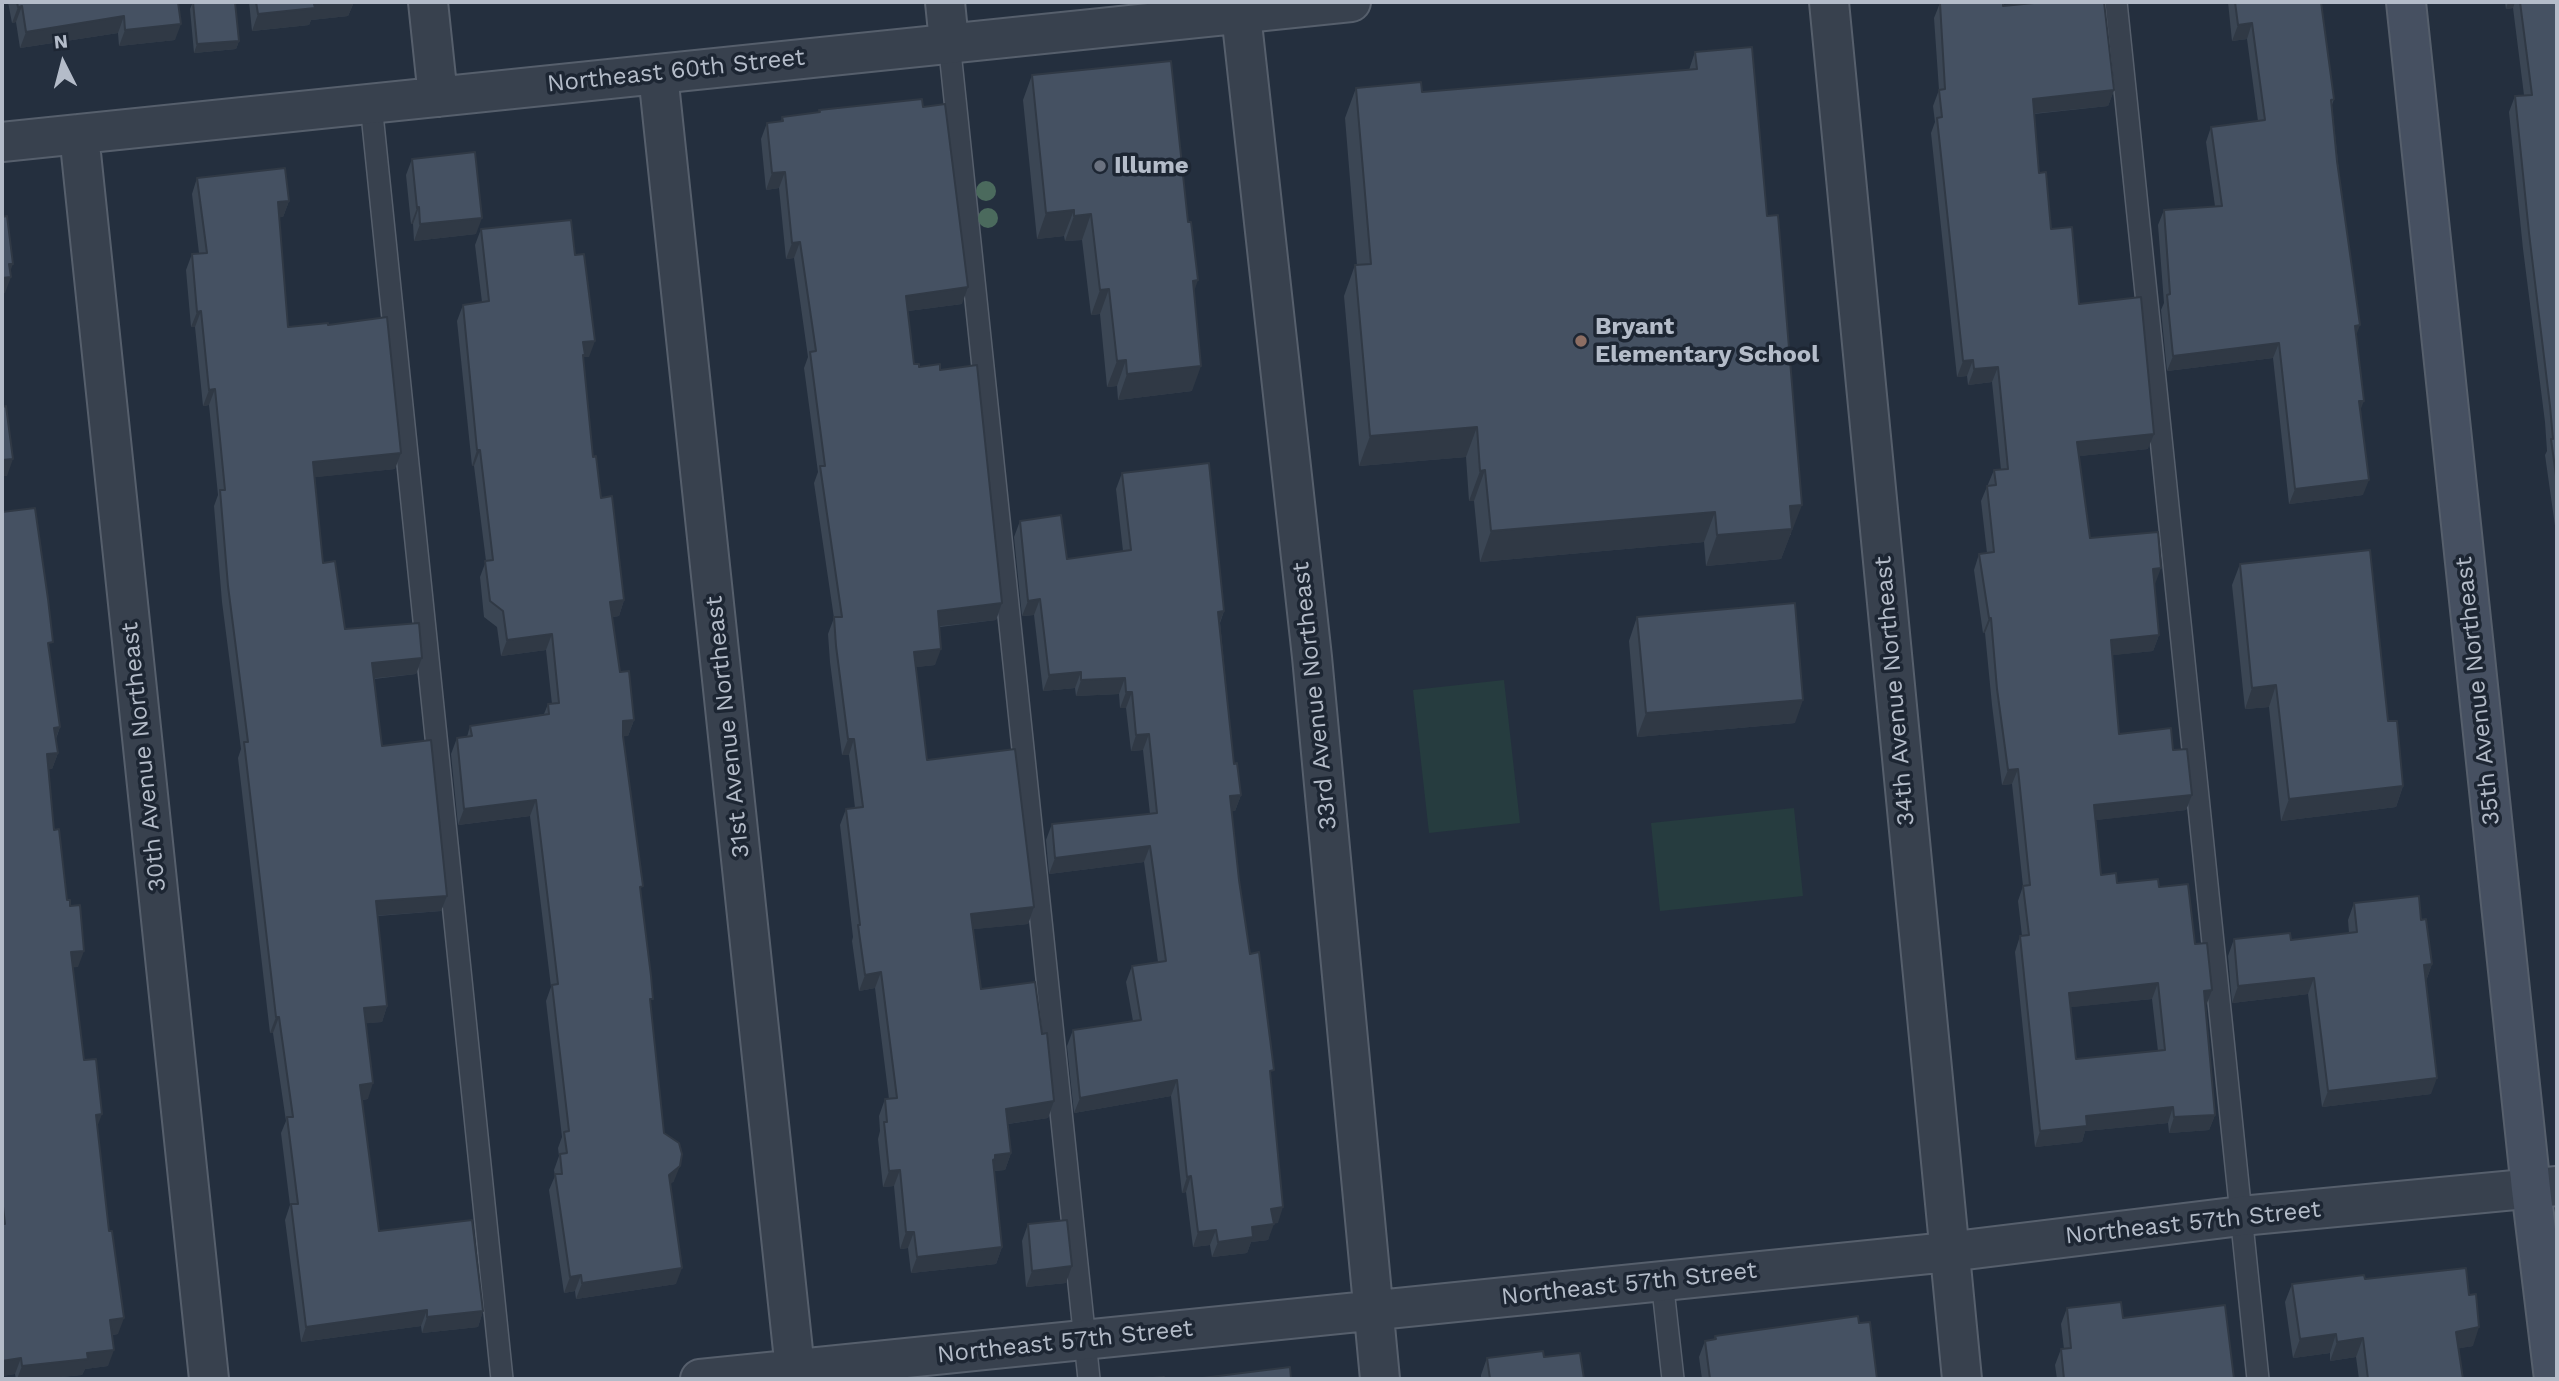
<!DOCTYPE html>
<style>
body{margin:0}
#map{position:relative;width:2559px;height:1381px;overflow:hidden;background:#242f3e;font-family:"Work Sans",sans-serif}
canvas{display:block}
.frame{position:absolute;inset:0;border:4px solid #b4bcc9;pointer-events:none}
.north{position:absolute;left:28px;top:28px;width:70px;height:70px;-webkit-text-stroke:5px #1d2633;paint-order:stroke;rotate:354deg;font-size:19px;font-weight:700;line-height:28px;text-align:center;color:#b4bcc9}
.north::after{content:'';display:block;margin:auto;width:24px;height:32px;background:#b4bcc9;clip-path:polygon(50% 0,100% 100%,50% 72%,0 100%)}
</style>
<div id="map">
<canvas width="2559" height="1381"></canvas>
<div class="frame"></div>
<div class="north">N</div>
</div>
<script>
const ctx = document.querySelector('canvas').getContext('2d');
ctx.lineJoin = 'round';
function paint(path, color) {
  ctx.fillStyle = color;
  ctx.fill(path, 'evenodd');
}
function trace(path, color, width, dash) {
  ctx.strokeStyle = color;
  ctx.lineWidth = width;
  ctx.lineCap = dash ? 'butt' : 'round';
  ctx.setLineDash(dash || []);
  ctx.stroke(path);
}
function drawText(font, color, halo, rows, align = 'center') {
  ctx.font = font + ' "Work Sans",sans-serif';
  ctx.lineWidth = 7;
  ctx.setLineDash([]);
  ctx.textBaseline = 'middle';
  ctx.strokeStyle = halo;
  ctx.fillStyle = color;
  for (const [text, x, y, turn = 0] of rows) {
    ctx.save();
    ctx.translate(x, y);
    ctx.rotate((+turn || 0) * Math.PI / 180);
    ctx.textAlign = isNaN(turn) ? turn : align;
    if (halo) ctx.strokeText(text, 0, 0);
    ctx.fillText(text, 0, 0);
    ctx.restore();
  }
}
const green = new Path2D(`
 M1504,680l16,143 -91,10 -16,-143z
 M1794,808l9,88 -143,15 -9,-88z`);
const service = new Path2D(`
 M2116,2l142,1377
 M949,42l140,1337
 M371,104l131,1275
 M1662,1280l11,99`);
const minor = new Path2D(`
 M428,2l10,95
 M945,2l4,40
 M1829,2l133,1377
 M1241,14l71,643 68,722
 M658,74l138,1305
 M79,134l130,1245
 M2,142l1349,-140
 M700,1379l1248,-127 293,-36 316,-30`);
const secondary = new Path2D(`
 M2406,2l125,1187 23,190`);
const trees = [
 [986,191],
 [988,218]
];
const wall = new Path2D(`
 M8,2h170l-3,38 -56,6 -1,-13 -98,15 -4,-26 -4,1z
 M193,2l46,39 -3,8 -42,4 -4,-44z
 M249,2h105l-6,14 -37,4 -2,5 -57,6z
 M2228,2h93l13,97 -2,6 24,232 4,74 3,84 -74,9 -16,-146 -106,13 -6,-61 3,-7 -6,-78 6,-15 51,-4 -9,-64 5,-15 47,-6 -11,-82 -15,2z
 M2505,2h52v538l-12,-85 2,-4 -2,-29 -22,-173 -14,-137 6,-16 9,-1 -11,-87 -7,1z
 M1940,3l63,3 111,84 -6,16 -74,8 5,59 12,56 28,75 69,145 -69,7 11,82 65,46h-1l5,51 -6,16 -41,4 7,79 54,16 19,45 -6,15 -91,10 6,55 16,8 42,4 36,57 11,62 9,109 -6,15 -40,3 -1,-10 -83,8 -3,11 -47,5 -20,-195 5,-16h2l-4,-35 5,-15 -11,-102 -10,1 -10,-80 -7,-72h-2l-9,-63 5,-16 8,-1 -6,-52 13,-31h7l-9,-88 -24,3 -1,-9 -10,1 -26,-244 4,-11 -2,-16 6,-16 -5,-72zM2152,999l6,52 -82,8 -6,-52z
 M1695,52l96,483h-1l-9,24 -75,7 -2,-24 -224,20 -6,-61h-5l-3,-44 -107,9 -15,-170 11,-31h2l-12,-147 11,-30 66,4 267,-22z
 M1032,75l162,217 -2,99 -74,9 -1,-14 -10,1 -7,-73 -9,1 -9,-75 -17,1 -1,-5 -27,3 -14,-139z
 M819,110l143,194 -54,7 6,53 5,3 21,3 62,233 -6,17 -56,7 -5,38 -19,2 11,93 107,147 -6,17 -55,5 8,60 61,45 12,67 -6,17 -40,6 3,29 -6,17 -11,1 8,76 -6,17 -85,9 -3,-25 -8,1 -6,-63 -11,1 -5,-48 2,-8 -1,-15 6,-17h4l-14,-111 -16,3 -7,-50 1,-4 -13,-112 6,-16 9,-1 -6,-53h-7l-12,-93 -2,-28 6,-16 -20,-135 4,-11 -14,-104 4,-11 -14,-99 -8,1 -7,-71 -13,2 -5,-51 6,-16 14,-1 1,-5 36,-4z
 M412,159l64,75 -62,7 -1,-17h-2l-5,-49z
 M197,178l92,23 -6,16h-4l9,110 107,142 -80,8 8,86 22,66 77,29 -6,16 -42,5 8,67 65,150 -6,15 -63,5 9,90 -5,16 -16,1 2,76 -6,1 17,131 104,80 -5,16 -56,6 -1,-7 -120,16 -16,-122 5,-15 -9,-72 5,-12 -13,-88h-3l-32,-275 3,-9 -19,-147 -8,-96 4,-11 -9,-90 -6,1 -8,-79h-4l-5,-57 6,-16 7,-1 -7,-59z
 M481,229l94,26 14,102h-5l-1,2 10,98 8,41 23,102 -5,16 -7,1 8,55 14,48 -6,16h-5l17,156 10,113 14,128 10,48 -4,3 6,100 -100,15 -1,-8 -11,2 -15,-103 6,-14 -1,-6 5,-14 -1,-8 4,-11 -16,-136 5,-14 -21,-171 -72,9 -7,-71 6,-16 10,-1 3,-11 74,-12 4,-10h4l-6,-54 -45,6 -4,-29 -13,-10 -4,-40 6,-16 -12,-95h-2l-15,-145 6,-16 19,-3 -7,-57z
 M1122,473l102,138 -4,12 14,141 7,31 -6,16h-3l7,69 11,74 21,125 7,144h-5l-5,17 -17,2 -4,11 -35,4 -2,-12 -17,2 -7,-55 -4,1 -11,-97 -97,17 -7,-67 6,-16 60,-9 -7,-39 6,-16 26,-4 -14,-100 -95,12 -3,-34 6,-16 98,-10 -7,-64 -12,1 -5,-43h-6l-1,-14 -43,2 -1,-8 -32,3 -9,-76 -12,1 -8,-79 6,-16 47,38 56,-8 -7,-62z
 M2,512l47,140 11,75 -4,12 2,14 -6,16h-3l5,61 24,137h-5l11,93 13,67 21,207 -6,1 -4,31 -23,3 -3,6 -43,4h-23l-1,-5 -13,2z
 M2240,564l148,157 15,65 -7,21 -115,14 -12,-114 -24,2 -13,-124z
 M1637,617l158,106 -158,14 -8,-96z
 M2354,903l67,17 11,44 -6,17 5,113 -109,13 -14,-113 -76,9 -4,-47 6,-17 57,1 58,-7 -1,-13z
 M1028,1224l38,59 -40,4 -4,-46z
 M2365,1279l108,67 -14,2 4,31h-104l-3,-22 -26,4v-8l-37,5 -8,-56 7,-18z
 M2067,1308l56,10 111,61h-177l-2,-14 6,-16h3l-3,-25z
 M1859,1323l18,56h-175l-3,-22 6,-16 9,-1 1,-4z
 M1544,1357l40,22h-103v-4l6,-17z`);
const shadedWall = new Path2D(`
 M331,2h23l-6,14 -37,4 -2,5 -57,6 6,-17 56,-10z
 M2508,2h7l-2,6 -7,1z
 M22,6l-6,16 -4,1 6,-16z
 M124,16l-6,17 -98,15 6,-16z
 M2252,23l-5,16 -15,2 6,-16z
 M181,24l-6,16 -56,6 6,-16z
 M239,41l-3,8 -42,4 3,-9z
 M2114,90l-6,16 -80,8 5,-15z
 M785,172l-6,16 -13,2 6,-17z
 M289,201l-6,16 -11,1 6,-16z
 M419,207l-6,17h-2l6,-16z
 M1074,210l-10,26 -27,3 9,-26z
 M1091,214l-9,26 -17,1 9,-25z
 M482,218l-6,16 -62,7 6,-17z
 M800,242l-6,16 -8,1 6,-16z
 M9,264h4l-5,13h3l-6,16 -3,1v-16z
 M1198,280l-9,26 4,-25z
 M968,287l-6,17 -62,8 6,-16z
 M1109,289l-9,25 -9,1 9,-25z
 M201,311l-6,16h-4l6,-15z
 M2360,325l-6,16 1,-15z
 M595,341l-6,16h-5l-5,13 4,-28z
 M2279,343l-6,15 -106,13 6,-15z
 M1126,360l-9,26 -10,1 10,-26z
 M1973,360l-6,16 -10,1 6,-16z
 M1201,366l-9,25 -74,9 9,-26z
 M1998,367l-6,15 -24,3 6,-16z
 M215,389l-6,16 -6,1 6,-16z
 M2359,401h5l-6,15z
 M1477,427l-11,30 -107,9 11,-30z
 M2154,434l-6,15 -77,8 6,-15z
 M477,450h3l-6,16h-2z
 M401,453l-6,16 -87,9 5,-16z
 M13,459l-6,17h-5v-16z
 M1485,470l-11,31h-5l11,-30z
 M2369,480l-6,15 -74,9 6,-15z
 M1802,505l-21,54 -75,7 11,-31 73,-29z
 M1715,512l-11,30 -224,20 11,-31z
 M2161,568l-6,16h-7l5,-15z
 M1040,599l-6,16 -12,1 6,-15z
 M624,600l-5,16 -15,2 6,-16z
 M1002,603l-6,17 -64,7 6,-16z
 M1224,611l-6,16v-15z
 M1989,618h2l-6,15h-2z
 M552,634l-6,16 -45,6 6,-16z
 M2159,635l-6,16 -48,5 6,-16z
 M941,649l-6,16 -27,3 6,-16z
 M422,658l-6,16 -49,5 5,-16z
 M1081,672l-6,16 -32,3 6,-16z
 M1125,678l-6,16 -43,2 5,-16z
 M2276,685l-7,22 -24,2 7,-21z
 M1126,692h6l-6,16h-6z
 M1803,700l-8,23 -158,14 9,-24z
 M634,720l-6,16 -11,1 6,-16z
 M60,727l-6,16v-15z
 M1149,734l-6,16 -12,1 5,-16z
 M848,739h6l-5,16h-7z
 M58,753l-6,16 -10,1 5,-16z
 M2018,769l-6,15 -10,1 6,-15z
 M2403,786l-7,21 -115,14 8,-22z
 M1241,795l-6,16 -11,1 6,-16z
 M2192,795l-6,15 -98,11 6,-16z
 M536,800l-6,16 -72,9 6,-16z
 M1150,846l-6,16 -95,12 6,-16z
 M447,896l-6,15 -70,5 5,-15z
 M1034,907l-6,17 -63,6 6,-16z
 M84,951l-6,16 -13,1 6,-16z
 M2432,964l-6,17 -2,-16z
 M881,972l-6,16 -16,3 6,-16z
 M2314,978l-6,16 -76,9 6,-17z
 M2158,983l-6,16 -89,9 6,-15z
 M2212,990l-6,16 -7,1 5,-16z
 M387,1006l-5,16 -24,2 6,-16z
 M276,1017h3l-6,16h-3z
 M2437,1078l-6,16 -109,13 6,-16z
 M1177,1080l-6,16 -97,17 6,-15z
 M373,1083l-5,16 -14,2 6,-16z
 M1054,1101l-6,17 -48,7 6,-16z
 M2173,1107l-5,16 -83,8 -3,11 -47,5 5,-16 46,-15z
 M102,1114l-6,16v-15z
 M2215,1115l-6,15 -40,3 5,-16z
 M1011,1153l-6,17 -14,1 -4,5 8,-21z
 M680,1166l-6,15 -11,10 6,-16z
 M900,1170l-6,16 -11,1 6,-16z
 M1191,1176l-5,16 -4,1 5,-16z
 M1283,1207l-5,16 -12,2 5,-16z
 M1274,1224l-6,16 -17,2 -4,11 -35,4 6,-15 34,-15z
 M1216,1230l-6,15 -17,2 5,-15z
 M906,1232h8l-6,16 -8,1z
 M1002,1247l-6,17 -85,9 6,-16z
 M1072,1266l-6,17 -40,4 6,-16z
 M682,1268l-6,16 -100,15 6,-16z
 M581,1275l-6,16 -11,2 6,-16z
 M427,1310l-6,16 -120,16 5,-15z
 M483,1311l-5,16 -56,6 5,-16z
 M124,1318l-6,16 -14,2 6,-16z
 M2479,1327l-6,19 -23,4 6,-18z
 M2336,1334l-6,19 -37,5 7,-19z
 M2363,1338l-7,19 -26,4 7,-19z
 M114,1350l-6,16 -23,3 -3,6 -43,4h-22l5,-13 65,-13z
 M21,1358l-6,16 -13,2v-15z`);
const building = new Path2D(`
 M17,2h161l3,22 -56,6 -1,-14 -98,16 -4,-26 -4,1z
 M193,2h42l4,39 -42,3z
 M256,2h75l-17,2 1,4 -57,6z
 M1952,2h51v4l41,-4h60l10,88 -81,9 6,74 7,-1 5,57 21,-2 7,77 62,-7 13,137 -77,8 13,96 68,-6 3,36 -8,1 6,66 -48,5 8,94 52,-6 2,22 14,-1 5,46 -98,10 7,70 15,-2 1,10 41,-4 1,8 29,-3 7,60 12,-1 5,47 -8,1 11,124 -41,2 -1,-10 -87,9 1,10 -47,5 -20,-195 9,-1 -6,-49 7,-1 -12,-116 -10,1 -11,-81 -6,-71h-2l-10,-64 15,-2 -7,-66 9,-1 -2,-15 14,-1 -10,-102 -24,2 -1,-9 -10,1 -26,-243 5,-1 -3,-27 6,-1 -5,-86zM2158,983l7,67 -89,9 -7,-66z
 M2235,2h86l13,97 -3,1 6,61 23,164 -5,1 9,75h-5l10,79 -74,9 -16,-146 -106,13 -6,-61 3,-1 -6,-84 58,-4 -11,-79 54,-7 -13,-97 -14,2z
 M2520,2h37v481l-6,-44h2l-3,-33 -21,-173 -14,-137 17,-1z
 M1752,47l15,169 11,-1 24,290 -12,1 2,23 -75,6 -2,-23 -224,19 -6,-61 -5,1 -3,-44 -107,9 -15,-171 16,-1 -15,-176 65,-6 1,10 275,-23 -2,-17z
 M1171,61l17,161h3l7,58 -5,1 8,85 -74,8 -1,-14 -9,1 -8,-72 -9,1 -9,-76 -17,2v-6l-28,3 -14,-138z
 M922,99l1,8 22,-3 23,183 -62,9 8,68h5v3l21,-3v6l37,-5 25,238 -64,8 3,38 -27,3 13,108 88,-11 19,158 -63,7 10,75 54,-7 7,52 5,-1 7,68 -48,8 5,44 -16,2v4l-2,1 9,87 -85,10 -3,-25h-8l-6,-62 -11,1 -5,-49h3l-2,-23 12,-1 -16,-126 -16,3 -7,-50h2l-14,-116 17,-2 -9,-68h-6l-12,-93 -2,-29h8l-22,-151h5l-15,-114 6,-1 -16,-109 -8,1 -7,-71 -13,1 -5,-50 16,-2 -1,-4 38,-5 -1,-2z
 M475,152l7,66 -62,6 -1,-17 -2,1 -5,-49z
 M285,168l4,33 -11,1 10,125 40,-4v2l59,-8 14,136 -88,9 10,101 12,-2 10,68 74,-6 3,35 -50,5 10,83 49,-6 16,156 -71,5 11,105 -23,2 9,75 -13,2 19,146 93,-11 11,91 -56,6v-7l-121,17 -15,-123h7l-11,-87h6l-14,-100h-3l-32,-275h4l-20,-156 -8,-96h5l-10,-101 -6,1 -8,-79 -4,1 -5,-58 15,-1 -10,-75z
 M7,216l6,48h-4l2,13 -9,1v-61z
 M571,220l4,35 9,-1 11,87 -12,1 2,13h-2l10,102 3,-1 5,42 11,-2 12,104 -14,2 10,70 9,-1 5,49 -11,1v15l20,150 -3,1 11,89 2,23h-3l14,134 15,10 3,11 -2,12 -11,9 13,93 -100,15 -1,-8 -11,2 -15,-103h7l-2,-20 7,-1 -3,-21 5,-1 -17,-146 6,-1 -22,-184 -72,9 -7,-71 15,-2 -2,-10 79,-12 -1,-10 11,-1 -7,-69 -45,6 -4,-29 -13,-10 -5,-40 8,-1 -13,-110h-3l-14,-145 26,-4 -8,-72z
 M6,406l7,53 -11,1v-53z
 M1209,463l15,148 -6,1 16,152 3,-1 4,32 -11,1 9,84 11,74 9,-2 15,118 -4,1 13,136 -12,2 3,15 -22,3 1,10 -35,5 -2,-12 -18,2 -7,-56 -4,1 -10,-97 -97,18 -7,-68 68,-10 -9,-54 34,-5 -16,-115 -95,12 -3,-34 105,-11 -8,-79 -13,1 -4,-43h-6l-1,-14 -44,2v-8l-32,3 -9,-76 -12,2 -8,-80 41,-6 6,44 64,-9 -9,-77z
 M35,508l13,91 5,43 -5,1 12,84 -6,1 4,25 -11,1 7,76 5,-1 8,71h3v6l10,-1 4,46 -13,1 13,108 12,-1 6,55 -6,1 13,116h3l12,87 -14,2 4,30 -27,3 1,6 -66,7 -1,-8 -19,3v-137h3l-3,-26v-686z
 M2370,550l18,171h9l6,65 -114,13 -13,-114 -24,3 -12,-124z
 M1795,603l8,97 -157,13 -9,-96z
 M2419,896l2,24 5,-1 6,45 -8,1 13,113 -109,13 -14,-113 -76,8 -4,-47 56,-6 1,7 66,-8 -3,-29z
 M1067,1220l5,46 -40,5 -4,-47z
 M2466,1268l3,27 7,-1 3,33 -23,5 7,47h-95l-5,-41 -26,4 -1,-8 -36,5 -8,-55 72,-9 1,4z
 M2121,1302l2,16 102,-13 9,74h-170l-3,-30 10,-1 -4,-40z
 M1858,1316l1,7 11,-1 7,57h-167l-5,-38 11,-2 -1,-3z
 M1543,1351l1,6 36,-4 4,26h-94l-3,-21z
 M1290,1367l1,12h-97z
 M1164,1377l1,2h-25z`);
const markers = [
 [1100,166,7,"#6b7280"],
 [1581,341,7,"#8d6e63"]
];
const streetNames = [
 ["Northeast 60th Street",676,71,-6],
 ["34th Avenue Northeast",1895,691,-95],
 ["35th Avenue Northeast",2478,691,-96],
 ["33rd Avenue Northeast",1315,696,-96],
 ["31st Avenue Northeast",728,727,-96],
 ["30th Avenue Northeast",144,757,-96],
 ["Northeast 57th Street",2193,1223,-6],
 ["Northeast 57th Street",1629,1284,-6],
 ["Northeast 57th Street",1065,1342,-6]
];
const poiNames = [
 ["Illume",1114,166],
 ["Bryant",1595,327],
 ["Elementary School",1595,355]
];
paint(green, '#263c3f');
trace(service, '#565f6c', 24);
trace(minor, '#565f6c', 42);
trace(secondary, '#565f6c', 42);
trace(service, '#38414e', 21);
trace(minor, '#38414e', 38);
trace(secondary, '#465061', 38);
ctx.fillStyle = '#4b6a5d';
for (const [x, y] of trees) {
  ctx.beginPath();
  ctx.arc(x, y, 10, 0, 2 * Math.PI);
  ctx.fill();
}
paint(wall, '#3b4654');
paint(shadedWall, '#303945');
paint(building, '#455162');
trace(building, '#303945', 2);
for (const [x, y, r, color] of markers) {
  const dot = new Path2D();
  dot.arc(x, y, r, 0, 2 * Math.PI);
  ctx.fillStyle = color;
  ctx.fill(dot);
  trace(dot, '#1d2633', 2.5);
}
drawText('24px', '#b4bcc9', '#1d2633', streetNames);
drawText('bold 24px', '#b4bcc9', '#1d2633', poiNames, 'left');
</script>
